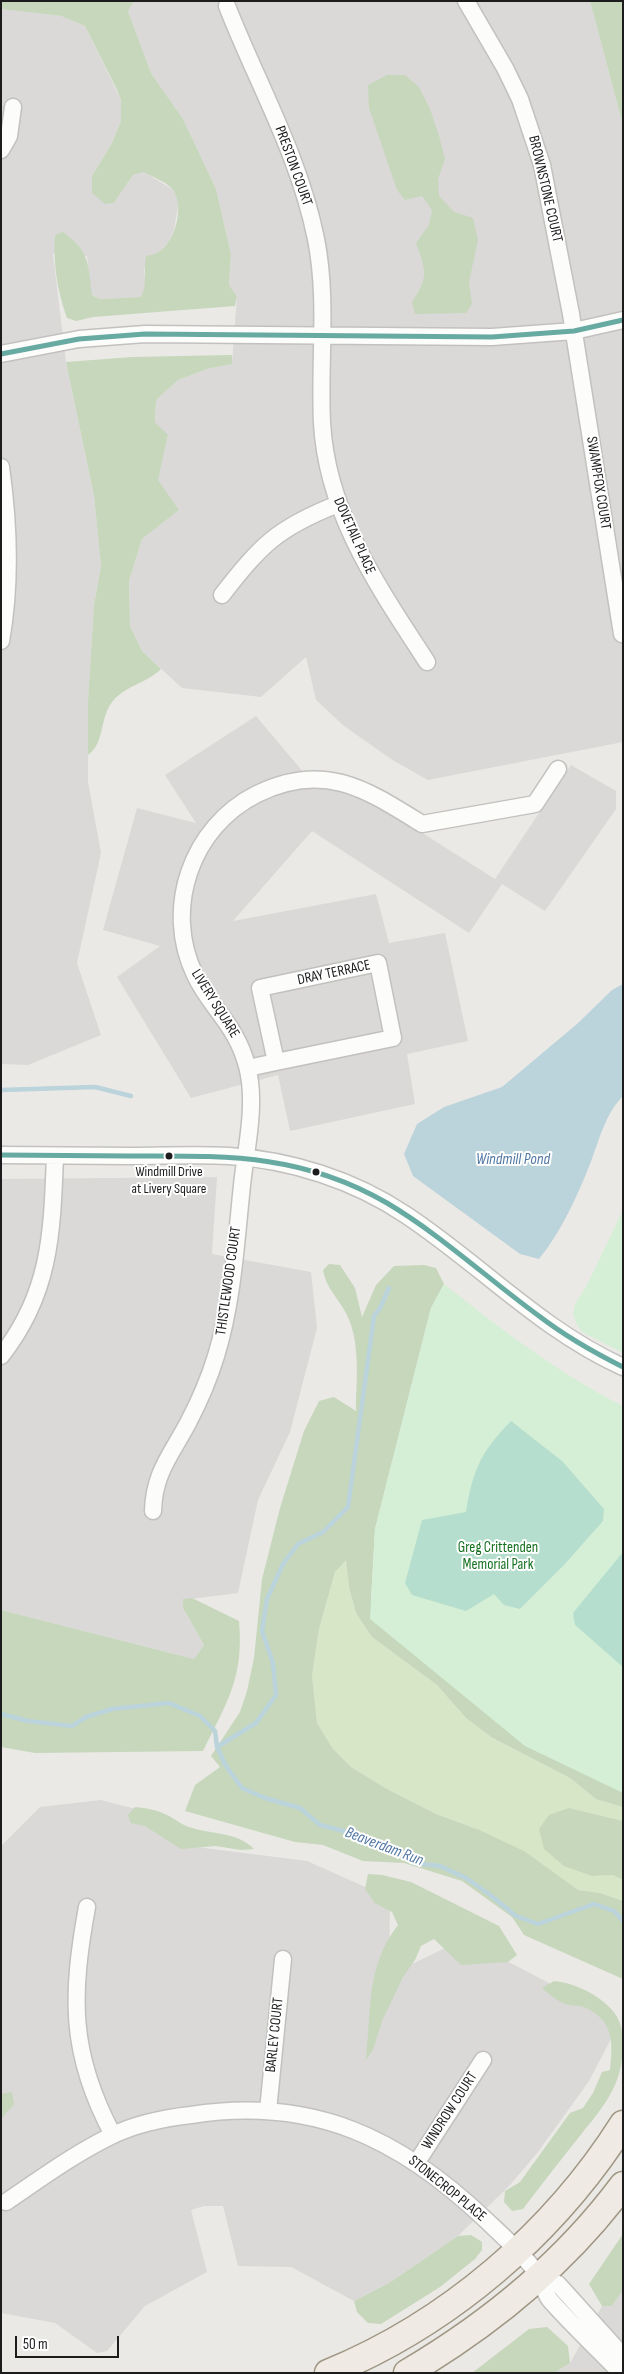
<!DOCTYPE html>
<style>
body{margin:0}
#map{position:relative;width:624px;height:2374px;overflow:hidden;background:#ebe9e5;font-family:"Sofia Sans Condensed",sans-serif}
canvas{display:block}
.frame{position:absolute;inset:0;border:2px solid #1c1c1c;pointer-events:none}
.scale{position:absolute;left:15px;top:2336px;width:104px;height:22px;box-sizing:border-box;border:2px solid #1c1c1c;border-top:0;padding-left:6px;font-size:15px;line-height:18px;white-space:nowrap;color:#1c1c1c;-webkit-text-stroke:4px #fff;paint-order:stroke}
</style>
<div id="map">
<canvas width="624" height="2374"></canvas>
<div class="frame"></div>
<div class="scale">50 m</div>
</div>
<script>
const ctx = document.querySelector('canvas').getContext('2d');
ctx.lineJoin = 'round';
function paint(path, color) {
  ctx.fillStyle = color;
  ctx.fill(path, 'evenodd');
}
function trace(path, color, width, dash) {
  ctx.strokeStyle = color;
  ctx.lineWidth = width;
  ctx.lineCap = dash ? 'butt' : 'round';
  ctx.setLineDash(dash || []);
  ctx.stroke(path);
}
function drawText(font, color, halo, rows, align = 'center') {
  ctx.font = font + ' "Sofia Sans Condensed",sans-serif';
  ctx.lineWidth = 4;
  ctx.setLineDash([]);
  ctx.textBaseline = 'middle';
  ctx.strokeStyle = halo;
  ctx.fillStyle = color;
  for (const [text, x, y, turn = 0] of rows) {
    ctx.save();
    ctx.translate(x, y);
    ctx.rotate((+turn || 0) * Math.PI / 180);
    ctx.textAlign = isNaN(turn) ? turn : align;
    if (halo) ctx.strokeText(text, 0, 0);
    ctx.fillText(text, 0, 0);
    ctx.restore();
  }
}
const residential = new Path2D(`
 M134,1h456l33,124v617l-195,38 -34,-19 -50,-35 -28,-26 -10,-43 -45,40 -79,-9 -40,-37 -12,-25 -1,-45 13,-42 37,-29 -22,-30 11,-44 -13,-14 1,-22 22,-20 29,-11 25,-5 5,-68 -8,-11 2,-31 -15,-65 -33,-70 -32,-46 -23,-62z
 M1,9l60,7 24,10 36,74v21l-9,22 -20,33 22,27 19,-28 11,-3 28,17 7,11 -5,30 -6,13 -24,26 2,18 -5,10 -41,2 -9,-5 -4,-38 -34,-2 13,108 28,134 7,70 -7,39 -6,96v81l13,71 -24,110 24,72 -73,30 -27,-1z
 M256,716l59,70h12l45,15 123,78 76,-114 45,26v18l-71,102 -43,-27 -33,49 -157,-102 -79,90 143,-27 13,49 56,-10 23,108 -61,13 8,50 -125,27 -12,-56 -87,23 -74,-121 43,-31 -57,-16 34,-122 59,15 -31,-48z
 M217,1177l-5,77 99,18 6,56 -27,104 -32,68 -20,93 -55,7v8l21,37 -10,14 -193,-49v-431z
 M101,1800l46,12 50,35 110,14 83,37 -1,77 75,-36 143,74 4,26 -22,42 -51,71 -28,33 -52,51 -69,47 -35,18 -63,-34 -53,-1 -15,-60h-19l-13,4 16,62 -62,34 -38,45 -10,2 -42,-30 -54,-10v-467l39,-39z
 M623,2290v83h-69l16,-10 32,-57h10z`);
const grass = new Path2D(`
 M346,1560l3,27 7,26 16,24 65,48 29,33 25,19 79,41 26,21 27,8v14l-54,-13 23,68 21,-1 10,5v21l-23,-8 -22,-3 -101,-61 -41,-15 -49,-25 -36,-22 -18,-18 -16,-26 -5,-47 7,-47 16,-57z`);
const forest = new Path2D(`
 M1,1h133l-6,10 23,62 32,46 33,70 15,65 -2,31 8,11 -2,10 -142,11 -17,4 -9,-3c-10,-27 -14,-55 -12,-83l8,-3c27,19 25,32 29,63l8,4 41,-2c7,-13 2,-26 5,-41 3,-1 8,-1 11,-3 18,-9 28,-47 16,-63 -6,-8 -21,-13 -29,-18l-11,3 -19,28 -9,1 -13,-11v-17l20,-33 9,-22v-21l-4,-10 -32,-64 -24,-10 -60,-7z
 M590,1h33v124z
 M387,75h18l14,12 11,22 9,27 6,23 -7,20 1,17 15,16 19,6 5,22 -9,42 3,22 -6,9 -51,1 -3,-12c17,-25 14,-31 4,-59l13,-18 3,-15 -10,-14 -17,4 -8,-10 -28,-82 -1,-23z
 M232,355v9l-25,5 -29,11 -22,20 -1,22 13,13 -10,45 21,30 -37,29 -13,42 1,45 12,25 19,18c-15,15 -39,17 -51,36 -10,16 -6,39 -22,50v-54l6,-96 7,-39 -7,-70 -28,-134 66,-5z
 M329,1264l11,1 15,23 7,29 14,-32 18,-19 30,-1 12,3 8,16 -13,24 -56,221 -4,71 252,144v63l-27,-8 -26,-21 -79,-41 -25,-19 -29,-33 -65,-48 -16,-24 -7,-26 -3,-27 -11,12 -16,57 -7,47 5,47 16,26 18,18 36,22 49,25 41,15 47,22 54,39 22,3 23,8v78l-99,-44 -12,-18 -50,-36 -58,-18 -41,-2 -40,-16 -28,-3 -110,-31 10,-26 25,-18 -9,-11 29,-44 7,-21 7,-33 8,-79 18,-71 24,-77 15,-30 15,-4 22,14c0,-31 5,-67 -9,-96 -8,-16 -21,-27 -24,-45z
 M192,1598l47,23c5,57 -12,81 -36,130l-168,2 -34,-6v-137l193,49 10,-14 -21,-37v-9z
 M135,1807c12,1 23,3 34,9 6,3 13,9 20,11 23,8 47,4 65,22l-13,1 -25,-4 -35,3 -36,-23 -14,-3 -3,-8z
 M569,1808l54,13v59l-10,-5 -21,1 -28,-10 -20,-17 -5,-20 10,-14z
 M368,1874l14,1 29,7 88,44 18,29 -9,7 -47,3 -27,-26 -13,7 -6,14 -12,17 -21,44 -9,29 -7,10c5,-49 0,-94 32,-135l-6,-13 -17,-9 -10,-14z
 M554,1981c19,2 37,10 52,23 13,11 17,23 17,40 0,42 -20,63 -44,93 -19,24 -38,48 -56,72l-11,2 -8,-9 1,-11 15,-9 50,-69 13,-5 10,-15 9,-21 8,-2c3,-28 4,-50 -26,-63 -5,-2 -10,-1 -15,-2 -11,-3 -19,-10 -27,-17z
 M12,2092l2,12 -13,15v-25z
 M623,2234v56l-11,16h-10l-13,-22z
 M471,2235l11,7v8l-7,9 -35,28 -59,37 -13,-1 -11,-11 -3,-11 35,-18 69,-47z
 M547,2327l21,19 2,17 -16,10h-82l57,-44z`);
const park = new Path2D(`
 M623,1210v143l-41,-21 -5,-7 -4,-11 2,-10 12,-19z
 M444,1284c57,45 114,89 179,122v387l-98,-47 -155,-127 5,-90 56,-221z`);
const pitch = new Path2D(`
 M511,1421l51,40 42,48 -1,12 -40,45 -43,43 -16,-4 -10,-11 -28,17 -54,-16 -7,-12 17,-63 44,-8c7,-43 15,-60 45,-91z
 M623,1552v115l-48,-42 -2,-12z`);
const water = new Path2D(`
 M623,984v112c-18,18 -24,45 -33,68 -13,33 -29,68 -51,95l-19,-5 -107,-78 -9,-22 13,-30 27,-17 58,-20 75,-63 35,-34z`);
const stream = new Path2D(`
 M1,1090l94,-3 36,9
 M1,1714l27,7 44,5 14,-9 26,-8 57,-6 31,13 15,15 2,16 9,19 16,22 23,10 35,10 20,17 47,12 47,26 26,3 26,12 23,16 27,22 22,8 56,-20 20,7 9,10
 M217,1747l39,-24 20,-28 -3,-32 -11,-32 5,-32 16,-35 15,-20 25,-12 25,-25 26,-191 6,-8 9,-20`);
const street = new Path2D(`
 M466,1l39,67 15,31 22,66 29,149 51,320
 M227,6c31,79 72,149 89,233 12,60 3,123 6,184 5,91 57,165 105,239
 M1,150l8,-14 4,-29
 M1,354l78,-15 66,-5 347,3 82,-6 49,-11
 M1,467c8,57 10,118 0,174
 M222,595c39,-50 55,-67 116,-91
 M378,963l15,75 -117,24 -16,-74z
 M248,1068l28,-6
 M1,1155c43,0 86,1 129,1 33,0 66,-2 99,0 62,4 125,24 177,59 74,49 135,115 217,152
 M1,1356c50,-63 51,-124 54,-200
 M153,1511c1,-38 18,-56 35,-88 11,-21 21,-44 28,-67 17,-55 20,-114 26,-171 4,-37 15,-82 5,-119 -11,-42 -36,-57 -52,-91 -32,-66 -4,-148 62,-181 67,-33 109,-5 165,30l113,-20 23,-35
 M87,1907c-16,88 -18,146 26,228
 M268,2111l15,-152
 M417,2162l66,-102
 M6,2202c34,-23 68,-48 105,-66 24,-12 54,-18 80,-21 122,-19 209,23 296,106 18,17 38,35 52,55 5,7 5,17 11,24 22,25 47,48 71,73
 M540,2277l18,7 65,72`);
const primary = new Path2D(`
 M328,2373c120,-49 226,-140 295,-249
 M407,2373c83,-49 158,-110 216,-188`);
const bus1 = new Path2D(`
 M1,354l78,-15 66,-5 347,3 82,-6 49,-11
 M1,1155c43,0 86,1 129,1 95,0 171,-3 257,47 54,32 101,76 152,113 26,20 54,36 84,51`);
const markers = [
 [169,1156,4.5,"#1c1c1c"],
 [316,1172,4.5,"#1c1c1c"]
];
const busNames = [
 ["Windmill Drive",169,1172],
 ["at Livery Square",169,1189]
];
const streetNames = [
 ["PRESTON COURT",293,166,70],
 ["BROWNSTONE COURT",545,189,77],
 ["SWAMPFOX COURT",598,483,81],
 ["DOVETAIL PLACE",354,536,66],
 ["DRAY TERRACE",334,973,-12],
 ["LIVERY SQUARE",215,1004,58],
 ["THISTLEWOOD COURT",229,1281,-82],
 ["BARLEY COURT",275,2035,-84],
 ["WINDROW COURT",450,2111,-57],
 ["STONECROP PLACE",447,2189,39]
];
const parkNames = [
 ["Greg Crittenden",498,1548],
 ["Memorial Park",498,1565]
];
const waterNames = [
 ["Windmill Pond",513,1160],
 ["Beaverdam Run",384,1847,21]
];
paint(residential, '#dad9d7');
paint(grass, '#d6e6c6');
paint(forest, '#c6d7bc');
paint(park, '#d5efd6');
paint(pitch, '#b5dece');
paint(water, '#bbd3db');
trace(stream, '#bbd3db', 4.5);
trace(street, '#c2c1bf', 19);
trace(primary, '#9f9684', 29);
trace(street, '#fcfcfb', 16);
trace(primary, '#efebe4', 26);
trace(bus1, '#67aaa1', 5);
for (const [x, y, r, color] of markers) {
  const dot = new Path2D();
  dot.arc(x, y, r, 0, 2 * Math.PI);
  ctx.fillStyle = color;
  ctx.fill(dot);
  trace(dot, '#fff', 2);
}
drawText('14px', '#1c1c1c', '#fff', busNames);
drawText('15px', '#1c1c1c', '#fff', streetNames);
drawText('15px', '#157020', '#fff', parkNames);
drawText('italic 16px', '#5277a3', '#fff', waterNames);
</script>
